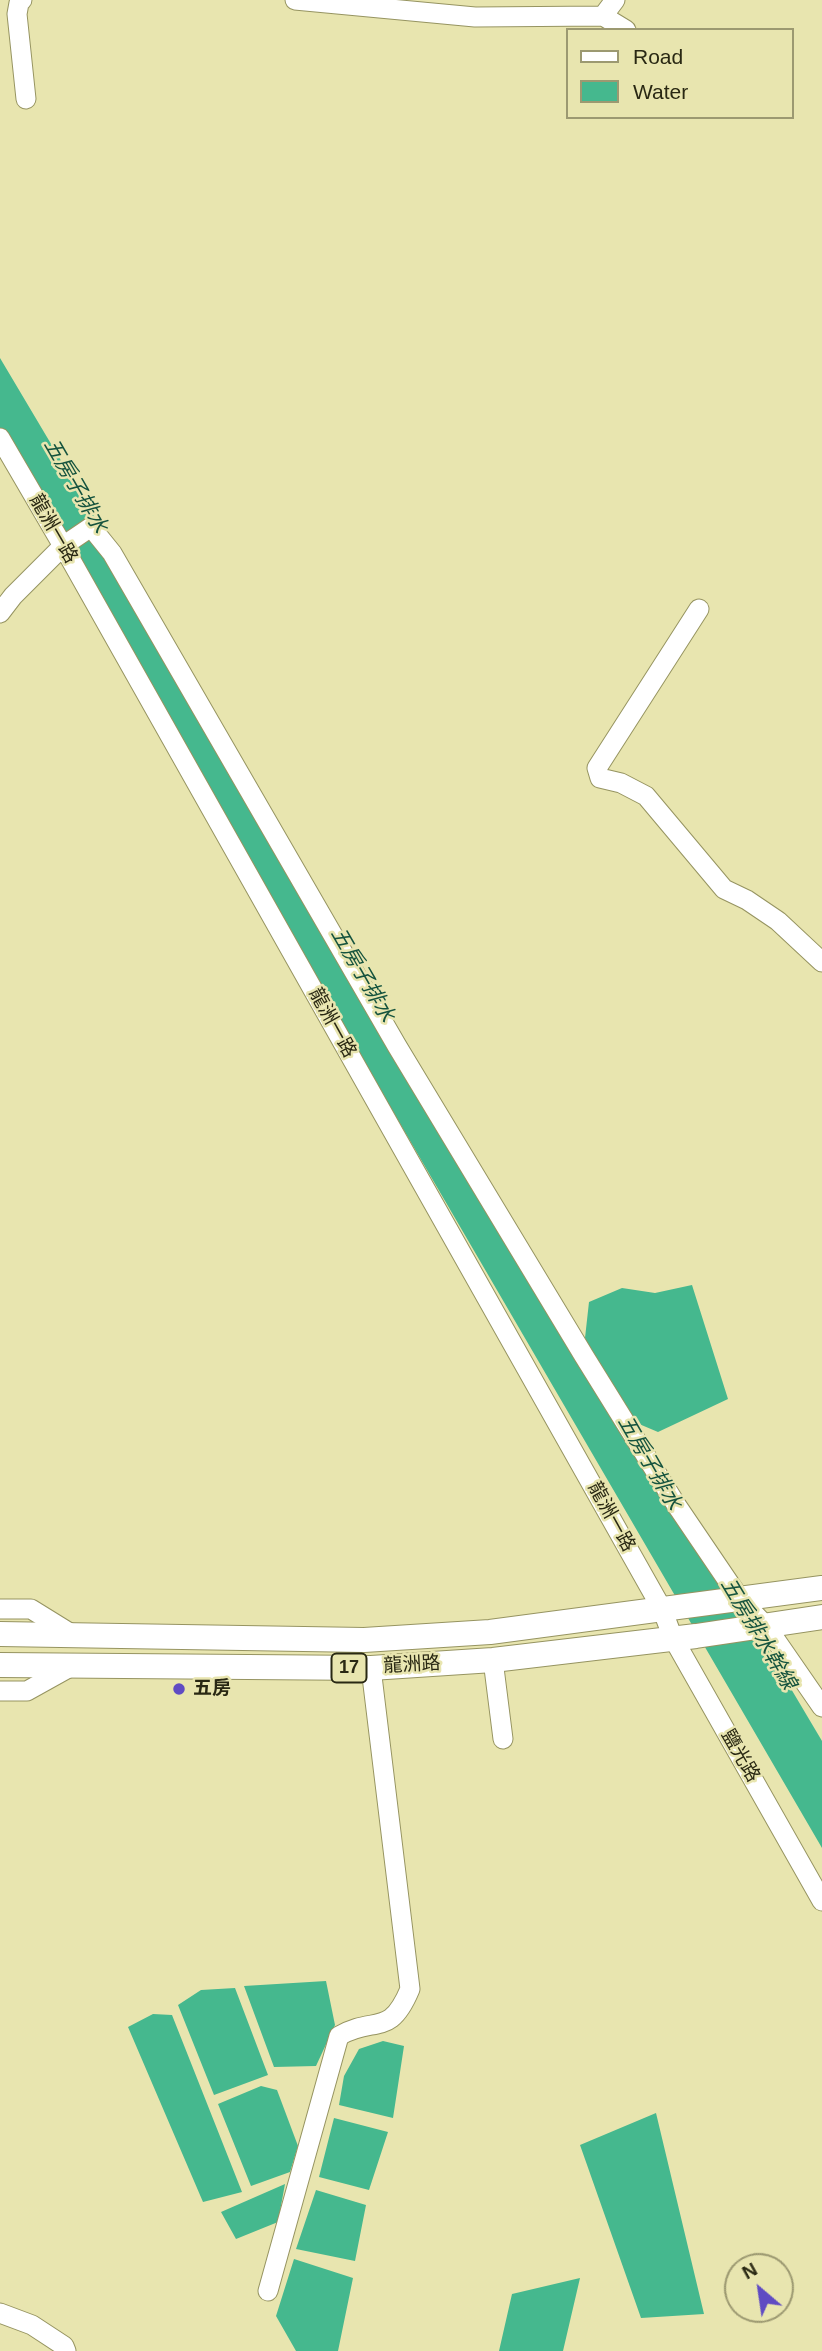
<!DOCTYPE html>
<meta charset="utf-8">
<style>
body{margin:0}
#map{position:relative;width:822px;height:2351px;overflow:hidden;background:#e8e5af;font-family:Arial,sans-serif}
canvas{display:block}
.legend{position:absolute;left:566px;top:28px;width:228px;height:91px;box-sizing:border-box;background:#e8e5af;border:2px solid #9c9971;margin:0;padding:9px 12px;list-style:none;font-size:21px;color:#292813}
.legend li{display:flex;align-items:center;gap:14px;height:35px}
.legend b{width:35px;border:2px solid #9c9971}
.north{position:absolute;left:724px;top:2253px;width:70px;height:70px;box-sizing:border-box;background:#e8e5af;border:2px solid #9c9971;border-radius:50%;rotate:331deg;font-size:19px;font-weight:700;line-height:28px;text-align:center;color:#292813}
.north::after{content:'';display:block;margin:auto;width:24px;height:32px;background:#5f4bc3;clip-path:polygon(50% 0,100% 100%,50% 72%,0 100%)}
</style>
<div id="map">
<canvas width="822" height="2351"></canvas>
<ul class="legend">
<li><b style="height:9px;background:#fff"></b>Road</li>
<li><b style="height:19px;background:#45b88e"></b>Water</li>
</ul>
<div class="north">N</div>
</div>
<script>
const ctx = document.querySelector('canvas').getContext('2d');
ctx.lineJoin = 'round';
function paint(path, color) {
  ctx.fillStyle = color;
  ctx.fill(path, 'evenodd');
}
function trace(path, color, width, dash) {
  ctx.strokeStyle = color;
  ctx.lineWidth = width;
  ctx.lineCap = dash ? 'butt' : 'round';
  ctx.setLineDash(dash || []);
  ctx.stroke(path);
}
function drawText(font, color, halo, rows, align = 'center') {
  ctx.font = font + ' Arial,"Noto Sans TC",sans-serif';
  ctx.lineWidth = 5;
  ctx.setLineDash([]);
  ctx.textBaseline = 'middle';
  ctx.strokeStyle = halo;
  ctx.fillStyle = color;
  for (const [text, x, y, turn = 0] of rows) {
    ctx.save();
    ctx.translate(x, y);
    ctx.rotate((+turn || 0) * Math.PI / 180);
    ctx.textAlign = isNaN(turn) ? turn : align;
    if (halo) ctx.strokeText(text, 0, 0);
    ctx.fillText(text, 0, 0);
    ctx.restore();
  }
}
const water = new Path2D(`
 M0,358l590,993 -5,-13 4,-36 33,-14 33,5 37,-8 36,114 -70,33 -26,-11 190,320v107l-822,-1411z
 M326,1981l9,44 -19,41 -42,1 -30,-81z
 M235,1988l33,87 -54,20 -36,-90 23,-15z
 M153,2014l19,1 70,177 -39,10 -75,-175z
 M383,2041l21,5 -11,72 -54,-13 5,-29 15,-27z
 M261,2086l16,4 21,56 -8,26 -39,14 -33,-82z
 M656,2113l48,201 -63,4 -61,-173z
 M334,2118l54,14 -19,58 -50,-13z
 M285,2184l-7,38 -42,17 -15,-27z
 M316,2190l50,15 -11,56 -59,-12z
 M294,2259l59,19 -15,73h-42l-20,-35z
 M580,2278l-17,73h-64l13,-57z`);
const minor = new Path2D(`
 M22,0l-3,3 -2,11 9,85
 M295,0l180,17 128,-1 12,-16
 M603,16l23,14
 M0,438l63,108 599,1063 11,29 149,263
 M699,609l-102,159 3,10 21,5 25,13 78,93 23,11 31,21 44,41
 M0,613l13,-17 50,-50 28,-19 21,26 285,493 187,310 93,150 63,93 26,27 56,81
 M0,1609h31l42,26
 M493,1660l10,79
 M0,1691h27l45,-25
 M268,2291l71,-255c36,-21 50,3 71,-47l-39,-321
 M0,2313l32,12 32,21 2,5`);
const major = new Path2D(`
 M0,1634l364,6 126,-8 332,-44
 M0,1665l371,3 122,-8 203,-24 126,-19`);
const markers = [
 [179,1689,7,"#5f4bc3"]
];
const shields = [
 [349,1668,35]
];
const shieldNames = [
 ["17",349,1668]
];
const streetNames = [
 ["龍洲一路",53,529,60],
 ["龍洲一路",332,1023,61],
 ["龍洲一路",611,1517,61],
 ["龍洲路",412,1665,-3],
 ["鹽光路",740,1756,60]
];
const poiNames = [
 ["五房",193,1689]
];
const waterNames = [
 ["五房子排水",75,486,60],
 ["五房子排水",362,975,60],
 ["五房子排水",649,1463,60],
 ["五房排水幹線",758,1634,59]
];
paint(water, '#45b88e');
trace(minor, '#969461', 21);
trace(major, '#969461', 26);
trace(minor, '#fff', 19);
trace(major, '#fff', 24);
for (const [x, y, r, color] of markers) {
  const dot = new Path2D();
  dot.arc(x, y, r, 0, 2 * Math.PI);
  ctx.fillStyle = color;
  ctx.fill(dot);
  trace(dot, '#e8e5af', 2.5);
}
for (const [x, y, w] of shields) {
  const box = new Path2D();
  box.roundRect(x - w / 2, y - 14.5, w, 29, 5);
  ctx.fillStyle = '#e8e5af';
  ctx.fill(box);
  trace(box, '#292813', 2);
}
drawText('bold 18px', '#292813', null, shieldNames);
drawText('19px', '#292813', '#e8e5af', streetNames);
drawText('bold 19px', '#292813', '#e8e5af', poiNames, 'left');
drawText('italic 21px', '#15533e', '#e8e5af', waterNames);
</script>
